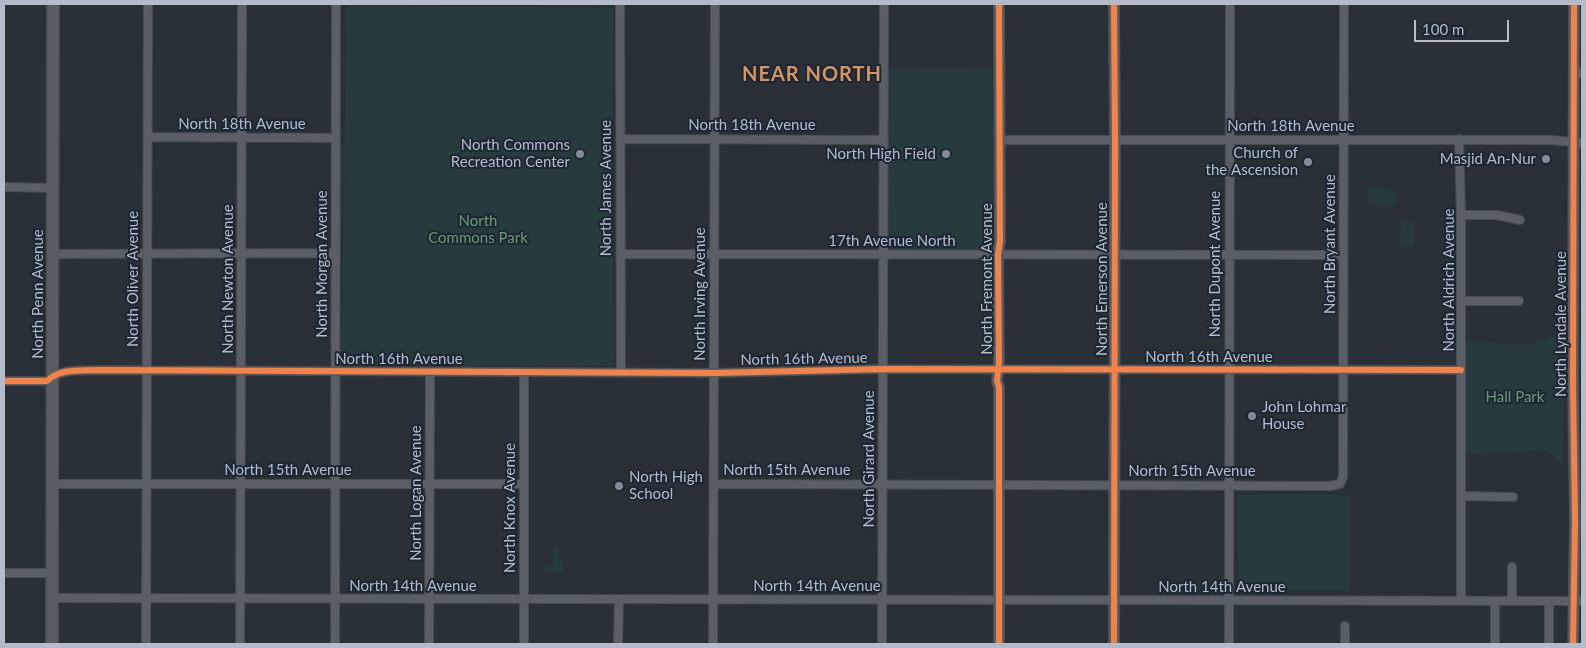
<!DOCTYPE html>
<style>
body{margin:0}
#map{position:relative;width:1586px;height:648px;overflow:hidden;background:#2a3038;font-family:Lato,sans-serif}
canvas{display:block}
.frame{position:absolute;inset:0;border:5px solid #b4bcc9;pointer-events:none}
.scale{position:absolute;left:1414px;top:20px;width:95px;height:22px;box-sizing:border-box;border:2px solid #b4bcc9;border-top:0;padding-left:6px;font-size:15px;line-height:18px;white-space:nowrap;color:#b4bcc9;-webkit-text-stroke:4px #1d2633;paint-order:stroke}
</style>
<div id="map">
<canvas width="1586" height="648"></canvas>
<div class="frame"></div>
<div class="scale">100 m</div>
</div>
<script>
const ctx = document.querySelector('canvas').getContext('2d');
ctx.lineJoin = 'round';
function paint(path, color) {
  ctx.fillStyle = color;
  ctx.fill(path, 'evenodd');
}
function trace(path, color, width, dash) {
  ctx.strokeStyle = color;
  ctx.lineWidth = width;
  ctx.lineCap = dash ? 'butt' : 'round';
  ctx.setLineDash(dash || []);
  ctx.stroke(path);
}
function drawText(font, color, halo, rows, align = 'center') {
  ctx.font = font + ' Lato,sans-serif';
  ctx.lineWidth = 4;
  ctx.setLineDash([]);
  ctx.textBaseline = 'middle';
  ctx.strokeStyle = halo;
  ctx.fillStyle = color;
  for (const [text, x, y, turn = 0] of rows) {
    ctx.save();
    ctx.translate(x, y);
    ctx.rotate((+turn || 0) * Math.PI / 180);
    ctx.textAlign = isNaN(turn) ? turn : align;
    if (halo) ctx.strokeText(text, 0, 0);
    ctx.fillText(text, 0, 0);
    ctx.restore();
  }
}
const green = new Path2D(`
 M347,5l266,3v358h-272z
 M886,68l107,1 -1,48 3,11v23l-2,8 1,73 2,9 -3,7 -4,2h-99l-4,-5z
 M1368,187l22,3 1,2 6,1 -1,10 -4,4 -21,-3 -4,-7z
 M1401,222h13v25l-14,-1z
 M1564,336l-1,129 -15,-15 -82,4v-113l62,4 20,-8z
 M1238,495h111v96h-111z
 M554,548h5v12h4v12h-17v-6h7z`);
const minor = new Path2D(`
 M620,4l1,369
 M1574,73h8
 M148,137l188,1
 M620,139l264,1
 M1459,139l2,76v386
 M1000,140h551l31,3
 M4,187l48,1
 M1461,215h36l23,5
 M53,254l282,-1
 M620,254l723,1
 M1461,301h58
 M4,381h43c13,-13 34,-10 52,-11l615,3 169,-4 578,1
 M52,484h472
 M714,484l616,2 10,-2 3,-7 1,-473
 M1461,496l52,1
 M1512,567v34
 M4,573h49
 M53,598l1529,3
 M1495,601v43
 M1345,626v18
 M146,644l2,-640
 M240,644l2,-640
 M335,644l1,-640
 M429,644l1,-272
 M524,644v-272
 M618,644l1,-45
 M713,644l2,-640
 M882,644l2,-640
 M1229,644l1,-640
 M1549,644v-43`);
const tertiary = new Path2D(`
 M1114,4l1,135 -1,505
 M999,644v-257l-2,-6 2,-19 -1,-107 2,-14 -1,-237
 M1573,644l2,-123 -2,-136 1,-381`);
const secondary = new Path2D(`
 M52,644l1,-640`);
const cycleway = new Path2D(`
 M1114,4l1,135 -1,505
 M4,381h43c13,-13 34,-10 52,-11l615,3 169,-4 578,1
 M999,644v-257l-2,-6 2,-19 -1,-107 2,-14 -1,-237
 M1573,644l2,-123 -2,-136 1,-381`);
const markers = [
 [580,154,5,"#848b96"],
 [946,154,5,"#848b96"],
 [1546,159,5,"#848b96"],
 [1308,162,5,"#848b96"],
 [1252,416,5,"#848b96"],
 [619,486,5,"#848b96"]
];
const streetNames = [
 ["North 18th Avenue",242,124],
 ["North 18th Avenue",752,125],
 ["North 18th Avenue",1291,126],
 ["North James Avenue",606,188,-90],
 ["17th Avenue North",892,241],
 ["North Bryant Avenue",1330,244,-90],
 ["North Morgan Avenue",322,264,-90],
 ["North Dupont Avenue",1215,264,-90],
 ["North Oliver Avenue",133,279,-90],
 ["North Newton Avenue",228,279,-90],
 ["North Fremont Avenue",987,279,-90],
 ["North Emerson Avenue",1102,279,-90],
 ["North Aldrich Avenue",1449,280,-90],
 ["North Penn Avenue",38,294,-90],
 ["North Irving Avenue",700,294,-90],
 ["North Lyndale Avenue",1561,324,-90],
 ["North 16th Avenue",1209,357],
 ["North 16th Avenue",399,359],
 ["North 16th Avenue",804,359,-1],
 ["North Girard Avenue",869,459,-90],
 ["North 15th Avenue",288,470],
 ["North 15th Avenue",787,470],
 ["North 15th Avenue",1192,471],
 ["North Logan Avenue",416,493,-90],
 ["North Knox Avenue",510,508,-90],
 ["North 14th Avenue",413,586],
 ["North 14th Avenue",817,586],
 ["North 14th Avenue",1222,587]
];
const poiNames = [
 ["North Commons",570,145],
 ["Recreation Center",570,162],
 ["Church of",1298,153],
 ["the Ascension",1298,170],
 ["North High Field",936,154],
 ["Masjid An-Nur",1536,159],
 ["John Lohmar",1262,407,"left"],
 ["House",1262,424,"left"],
 ["North High",629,477,"left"],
 ["School",629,494,"left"]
];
const parkNames = [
 ["North",478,221],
 ["Commons Park",478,238],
 ["Hall Park",1515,397]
];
const districtNames = [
 ["NEAR NORTH",812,75]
];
paint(green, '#273a3e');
trace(minor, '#484c53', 10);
trace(tertiary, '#484c53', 12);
trace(secondary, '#484c53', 14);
trace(minor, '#5a5e66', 8);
trace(tertiary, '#5a5e66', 10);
trace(secondary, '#595d64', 11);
trace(cycleway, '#f48246', 6);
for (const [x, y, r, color] of markers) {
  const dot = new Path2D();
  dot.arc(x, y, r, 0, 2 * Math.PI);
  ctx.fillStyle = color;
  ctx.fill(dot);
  trace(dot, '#1d2633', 2);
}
drawText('15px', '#b4bcc9', '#1d2633', streetNames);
drawText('15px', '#b4bcc9', '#1d2633', poiNames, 'right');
drawText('15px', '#6b9a76', '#1d2633', parkNames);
ctx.letterSpacing = '1px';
drawText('bold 20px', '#d59563', '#1d2633', districtNames);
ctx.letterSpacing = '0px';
</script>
